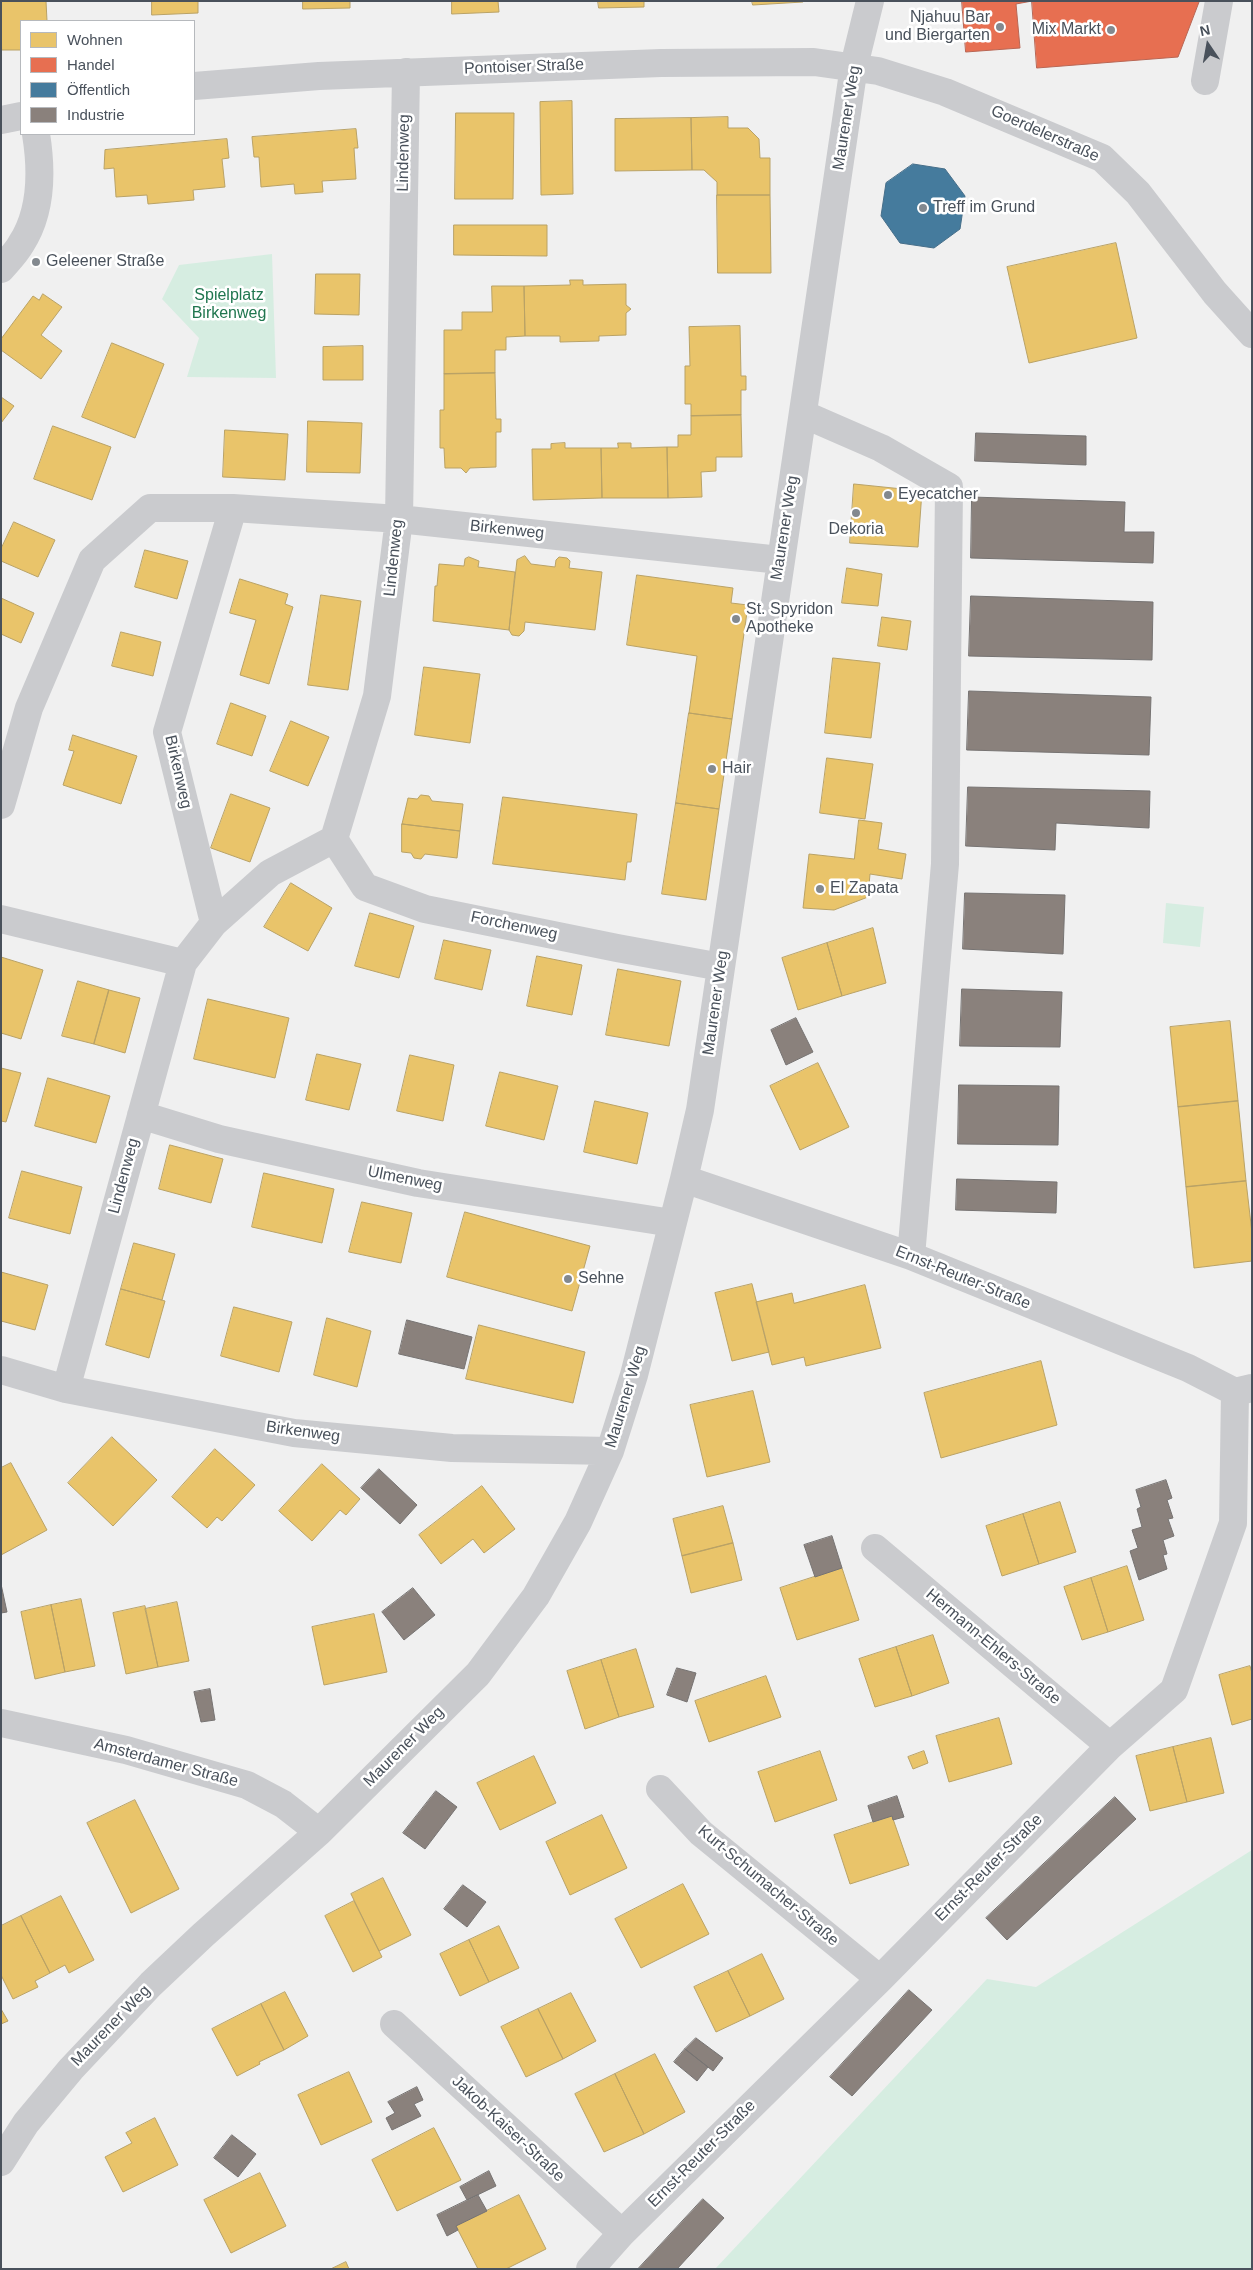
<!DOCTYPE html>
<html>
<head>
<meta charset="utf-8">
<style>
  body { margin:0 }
  #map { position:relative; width:1253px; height:2270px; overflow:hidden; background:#f0f0f0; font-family:Helvetica,sans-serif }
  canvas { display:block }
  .frame { position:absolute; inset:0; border:2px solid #49515b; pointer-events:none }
  .legend { position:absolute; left:20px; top:20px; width:175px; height:115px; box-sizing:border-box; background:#fff; border:1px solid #b6b9bd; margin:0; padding:6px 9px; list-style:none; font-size:15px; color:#49515b }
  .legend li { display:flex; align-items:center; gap:10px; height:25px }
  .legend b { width:25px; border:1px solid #b6b9bd }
  .north { position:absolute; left:1183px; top:20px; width:50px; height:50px; -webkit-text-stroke:4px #fff; paint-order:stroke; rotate:348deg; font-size:14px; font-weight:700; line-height:20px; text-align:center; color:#49515b }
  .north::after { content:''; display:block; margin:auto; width:18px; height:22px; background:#49515b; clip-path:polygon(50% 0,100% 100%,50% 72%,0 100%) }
</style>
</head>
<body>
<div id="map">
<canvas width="1253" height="2270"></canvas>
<div class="frame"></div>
<ul class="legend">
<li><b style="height:14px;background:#e9c46a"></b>Wohnen</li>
<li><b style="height:14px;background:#e76f51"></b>Handel</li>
<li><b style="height:14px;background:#457b9d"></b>Öffentlich</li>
<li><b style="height:14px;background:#8a817c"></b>Industrie</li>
</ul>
<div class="north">N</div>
</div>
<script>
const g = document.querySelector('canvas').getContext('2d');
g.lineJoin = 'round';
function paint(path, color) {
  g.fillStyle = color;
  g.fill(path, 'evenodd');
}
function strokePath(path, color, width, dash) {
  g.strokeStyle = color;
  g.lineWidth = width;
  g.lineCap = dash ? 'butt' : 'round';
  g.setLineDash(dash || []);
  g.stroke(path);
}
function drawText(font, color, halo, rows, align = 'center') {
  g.font = font + ' Helvetica,sans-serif';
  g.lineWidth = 5;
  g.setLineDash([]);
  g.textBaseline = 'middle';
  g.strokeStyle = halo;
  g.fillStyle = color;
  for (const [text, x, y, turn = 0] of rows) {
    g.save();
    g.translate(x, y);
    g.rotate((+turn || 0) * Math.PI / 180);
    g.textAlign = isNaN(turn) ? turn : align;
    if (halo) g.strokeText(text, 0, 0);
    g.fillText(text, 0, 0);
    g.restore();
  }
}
paint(new Path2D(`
  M 272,254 L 276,378 L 187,377 L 199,338 L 162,299 L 179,265 Z
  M 1166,903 L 1204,907 L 1200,947 L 1163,943 Z
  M 1252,1850 L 1252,2269 L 715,2269 L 987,1979 L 1036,1987 Z`), '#d6ede1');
const homes = new Path2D(`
  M 1,1 L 46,1 L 47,21 L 21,21 L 21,50 L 2,50 Z
  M 152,1 L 198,1 L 198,13 L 152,15 Z
  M 303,1 L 350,1 L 350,8 L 303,9 Z
  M 452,1 L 498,1 L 499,12 L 452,14 Z
  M 598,1 L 644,1 L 644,7 L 599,8 Z
  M 752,1 L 803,1 L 803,2 L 753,5 Z
  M 572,101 L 573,194 L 541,195 L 540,102 Z
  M 456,113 L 514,113 L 513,199 L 455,199 Z
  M 728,117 L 728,128 L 748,128 L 759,139 L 760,158 L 770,158 L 770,195 L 717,195 L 717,182 L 704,170 L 692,170 L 691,118 Z
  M 691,118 L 692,170 L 615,171 L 615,119 Z
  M 356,129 L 358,148 L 354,148 L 356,179 L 322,181 L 323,192 L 295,194 L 294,184 L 261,187 L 259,157 L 254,157 L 252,137 Z
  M 227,139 L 229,158 L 222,159 L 225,187 L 193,190 L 194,200 L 148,204 L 147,195 L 116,197 L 114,168 L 104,169 L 105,150 Z
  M 717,195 L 770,195 L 771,273 L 718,273 Z
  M 454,225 L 547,225 L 547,256 L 454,255 Z
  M 1116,243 L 1137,338 L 1029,363 L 1007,267 Z
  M 316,274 L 360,274 L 359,315 L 315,314 Z
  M 570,280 L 583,280 L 583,285 L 626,284 L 626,305 L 631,309 L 626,313 L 626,335 L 599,336 L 599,341 L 560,342 L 560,336 L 525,336 L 524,286 L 570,285 Z
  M 492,286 L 524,286 L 525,336 L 506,337 L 506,350 L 495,350 L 495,373 L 444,374 L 444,330 L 462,330 L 462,312 L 492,312 Z
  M 43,294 L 62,307 L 41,335 L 62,351 L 41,379 L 1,350 L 1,339 L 33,296 L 39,300 Z
  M 740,326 L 741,376 L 746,376 L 746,390 L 741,390 L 741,415 L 691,416 L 691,404 L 685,404 L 685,366 L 690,366 L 689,327 Z
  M 112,343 L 164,364 L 135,438 L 82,417 Z
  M 363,346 L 363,380 L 323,380 L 323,347 Z
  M 495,373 L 496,419 L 501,419 L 501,432 L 496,432 L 496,467 L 470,468 L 466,473 L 461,468 L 445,468 L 444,448 L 440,448 L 440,410 L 444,410 L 444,374 Z
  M 1,397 L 14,406 L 1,423 Z
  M 741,415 L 742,457 L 716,457 L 716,471 L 701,472 L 702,497 L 668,498 L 667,447 L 678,447 L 678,435 L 691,435 L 691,416 Z
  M 308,421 L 362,423 L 360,473 L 307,472 Z
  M 53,426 L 111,447 L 92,500 L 34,479 Z
  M 225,430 L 288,434 L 285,480 L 223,477 Z
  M 565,443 L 565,448 L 601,448 L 602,498 L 533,500 L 532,449 L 551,449 L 551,444 Z
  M 618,443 L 631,443 L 631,448 L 667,447 L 668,498 L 602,498 L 601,448 L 618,448 Z
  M 854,484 L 922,491 L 918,547 L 850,543 Z
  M 14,522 L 55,540 L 38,577 L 1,561 L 1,549 Z
  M 145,550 L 188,561 L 177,599 L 135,587 Z
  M 525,556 L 531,564 L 555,567 L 556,560 L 559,557 L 567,558 L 570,561 L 569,568 L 602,572 L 595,630 L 525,622 L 524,631 L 519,636 L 512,635 L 509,630 L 517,560 Z
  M 469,557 L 479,561 L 478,567 L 515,572 L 509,630 L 433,621 L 435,586 L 437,586 L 439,564 L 464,566 L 465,559 Z
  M 847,568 L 882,574 L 878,606 L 842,603 Z
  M 637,575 L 733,588 L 731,603 L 748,605 L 732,719 L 689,713 L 697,656 L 627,645 Z
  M 240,579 L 288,594 L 285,604 L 293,607 L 269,684 L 240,675 L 256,620 L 230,613 Z
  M 321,595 L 361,601 L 348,690 L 308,685 Z
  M 1,598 L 34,613 L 21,643 L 1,634 Z
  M 882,617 L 911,621 L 907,650 L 878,646 Z
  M 121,632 L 161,642 L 153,676 L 112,666 Z
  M 833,658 L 880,663 L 871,738 L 825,733 Z
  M 424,667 L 480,674 L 470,743 L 415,735 Z
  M 231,703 L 266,716 L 252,756 L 217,744 Z
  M 689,713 L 732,719 L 719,809 L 676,803 Z
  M 291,721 L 329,737 L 308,786 L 270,771 Z
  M 73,735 L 137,756 L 121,804 L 63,785 L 74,751 L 69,750 Z
  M 827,758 L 873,764 L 865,819 L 820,813 Z
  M 231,794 L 270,808 L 250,862 L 211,848 Z
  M 421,795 L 429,796 L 432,801 L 463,804 L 460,831 L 402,824 L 408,798 L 417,799 Z
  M 503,797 L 637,814 L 631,862 L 627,862 L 625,880 L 493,864 Z
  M 676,803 L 719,809 L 706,900 L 662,894 Z
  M 859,820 L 882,823 L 878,849 L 906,854 L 902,879 L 870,874 L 868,897 L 834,910 L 803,908 L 809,854 L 854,859 Z
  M 402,824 L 460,831 L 457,858 L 425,854 L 421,859 L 414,858 L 411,853 L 402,852 Z
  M 291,883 L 332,908 L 308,951 L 264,927 Z
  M 370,913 L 414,926 L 399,978 L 355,966 Z
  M 873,928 L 886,983 L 842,996 L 827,943 Z
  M 444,940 L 491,950 L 482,990 L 435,979 Z
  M 827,943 L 842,996 L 798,1010 L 782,958 Z
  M 537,956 L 582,965 L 572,1015 L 527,1006 Z
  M 1,957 L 43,970 L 21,1039 L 1,1033 Z
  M 618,969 L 681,981 L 669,1046 L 606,1035 Z
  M 78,981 L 109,990 L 94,1044 L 62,1036 Z
  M 109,990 L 140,998 L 125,1053 L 94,1044 Z
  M 208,999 L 289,1018 L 275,1078 L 194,1059 Z
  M 1230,1021 L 1238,1101 L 1178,1107 L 1170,1027 Z
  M 317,1054 L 361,1064 L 349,1110 L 306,1100 Z
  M 410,1055 L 454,1065 L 443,1121 L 397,1111 Z
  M 818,1063 L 849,1127 L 800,1150 L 770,1086 Z
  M 1,1068 L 21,1073 L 6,1122 L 1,1121 Z
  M 500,1072 L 558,1086 L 544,1140 L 486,1126 Z
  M 48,1078 L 110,1096 L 96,1143 L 35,1126 Z
  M 595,1101 L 648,1113 L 637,1164 L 584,1152 Z
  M 1238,1101 L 1246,1181 L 1186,1187 L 1178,1107 Z
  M 170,1145 L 223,1159 L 211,1203 L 159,1189 Z
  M 22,1171 L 82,1187 L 70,1234 L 9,1218 Z
  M 264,1173 L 334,1189 L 322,1243 L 252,1227 Z
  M 1246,1181 L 1252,1233 L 1252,1261 L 1194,1268 L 1186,1187 Z
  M 362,1202 L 412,1213 L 401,1263 L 349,1252 Z
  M 465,1212 L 590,1246 L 572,1311 L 447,1277 Z
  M 134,1243 L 175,1254 L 162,1300 L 121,1289 Z
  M 1,1272 L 48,1285 L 35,1330 L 1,1321 Z
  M 752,1284 L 769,1352 L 732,1361 L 715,1293 Z
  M 865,1285 L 881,1348 L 806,1366 L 804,1357 L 772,1365 L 756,1302 L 792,1293 L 794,1303 Z
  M 121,1289 L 165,1301 L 149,1358 L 106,1345 Z
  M 234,1307 L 292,1322 L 279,1372 L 221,1356 Z
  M 327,1318 L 371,1331 L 357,1387 L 314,1375 Z
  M 479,1325 L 585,1352 L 573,1403 L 466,1379 Z
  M 1041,1361 L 1057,1425 L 941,1458 L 924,1393 Z
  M 753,1391 L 770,1462 L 707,1477 L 690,1405 Z
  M 112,1437 L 157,1480 L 113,1526 L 68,1483 Z
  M 215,1449 L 255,1485 L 222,1521 L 217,1517 L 207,1528 L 172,1497 Z
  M 11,1463 L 47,1530 L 1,1555 L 1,1468 Z
  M 322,1464 L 360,1499 L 346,1515 L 340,1510 L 312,1541 L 279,1511 Z
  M 482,1486 L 515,1529 L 484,1553 L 473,1539 L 441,1564 L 419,1535 Z
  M 1060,1502 L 1076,1552 L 1039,1564 L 1023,1514 Z
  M 723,1506 L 733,1543 L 682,1556 L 673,1519 Z
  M 1023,1514 L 1039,1564 L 1002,1576 L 986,1526 Z
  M 733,1543 L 742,1580 L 691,1593 L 682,1556 Z
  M 1127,1566 L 1144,1620 L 1108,1632 L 1091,1578 Z
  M 842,1568 L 859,1620 L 797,1640 L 780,1588 Z
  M 1091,1578 L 1108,1632 L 1082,1640 L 1064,1587 Z
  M 81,1599 L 95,1666 L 65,1672 L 51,1605 Z
  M 177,1602 L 189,1661 L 158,1667 L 145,1609 Z
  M 51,1605 L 65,1672 L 35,1679 L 21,1612 Z
  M 145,1606 L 158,1667 L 126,1674 L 113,1613 Z
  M 374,1614 L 387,1672 L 324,1685 L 312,1627 Z
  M 933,1635 L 949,1683 L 912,1696 L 896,1647 Z
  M 896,1647 L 912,1696 L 875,1707 L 859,1659 Z
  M 636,1649 L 654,1707 L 619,1717 L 601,1660 Z
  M 601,1660 L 619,1717 L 585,1729 L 567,1671 Z
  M 1250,1666 L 1252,1673 L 1252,1719 L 1232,1725 L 1219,1675 Z
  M 766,1676 L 781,1717 L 709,1742 L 695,1701 Z
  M 999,1718 L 1012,1764 L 949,1782 L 936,1736 Z
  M 1211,1738 L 1224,1793 L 1187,1802 L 1173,1747 Z
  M 1173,1747 L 1187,1802 L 1150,1811 L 1136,1756 Z
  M 820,1751 L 837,1800 L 775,1822 L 758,1772 Z
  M 924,1751 L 928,1763 L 913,1769 L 908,1757 Z
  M 534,1756 L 556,1803 L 500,1830 L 477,1783 Z
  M 135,1800 L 179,1889 L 131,1913 L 87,1823 Z
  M 602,1815 L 627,1868 L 570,1895 L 546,1842 Z
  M 892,1816 L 909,1865 L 850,1884 L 834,1835 Z
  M 383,1878 L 411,1935 L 379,1951 L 351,1894 Z
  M 683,1884 L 709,1934 L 641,1968 L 615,1919 Z
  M 61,1896 L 94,1960 L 69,1973 L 65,1965 L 50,1973 L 21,1916 Z
  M 354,1901 L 382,1957 L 353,1972 L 325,1916 Z
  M 21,1916 L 50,1973 L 35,1981 L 38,1987 L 13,1999 L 1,1975 L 1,1926 Z
  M 499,1926 L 519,1968 L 489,1982 L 469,1940 Z
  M 469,1940 L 489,1982 L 460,1996 L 440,1954 Z
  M 762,1954 L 784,1999 L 750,2016 L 728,1971 Z
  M 728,1971 L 750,2016 L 716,2032 L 694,1987 Z
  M 285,1992 L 308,2036 L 284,2050 L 261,2004 Z
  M 571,1993 L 596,2041 L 563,2059 L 538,2009 Z
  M 261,2004 L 284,2050 L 259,2062 L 260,2064 L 237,2076 L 212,2029 Z
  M 1,2009 L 8,2021 L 1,2024 Z
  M 538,2009 L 563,2059 L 526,2077 L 501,2027 Z
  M 655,2054 L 685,2112 L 644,2134 L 615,2074 Z
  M 349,2072 L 372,2122 L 321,2145 L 298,2095 Z
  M 615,2074 L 644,2134 L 604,2152 L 575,2094 Z
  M 155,2118 L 178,2165 L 123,2192 L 105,2157 L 132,2143 L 126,2133 Z
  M 434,2128 L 461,2180 L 397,2211 L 372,2160 Z
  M 260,2173 L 286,2226 L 231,2253 L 204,2200 Z
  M 519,2195 L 546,2249 L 506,2269 L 478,2269 L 456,2226 Z
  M 346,2262 L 349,2269 L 331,2269 Z`);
paint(homes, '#e9c46a');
strokePath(homes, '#b9a266', 1);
const shops = new Path2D(`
  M 962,1 L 1032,1 L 1016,4 L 1020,48 L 966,52 Z
  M 1032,1 L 1199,1 L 1199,2 L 1178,57 L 1037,68 Z`);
paint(shops, '#e76f51');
strokePath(shops, '#b86654', 1);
const public = new Path2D(`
  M 913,164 L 945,169 L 965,196 L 960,229 L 934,248 L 900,243 L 881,216 L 886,183 Z`);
paint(public, '#457b9d');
strokePath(public, '#466e89', 1);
const industry = new Path2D(`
  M 976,433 L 1086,436 L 1086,465 L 975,461 Z
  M 972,497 L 1125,502 L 1124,532 L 1154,532 L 1153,563 L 971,558 Z
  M 971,596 L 1153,602 L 1152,660 L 969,656 Z
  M 969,691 L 1151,697 L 1149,755 L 967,750 Z
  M 968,787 L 1150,791 L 1149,828 L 1056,823 L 1055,850 L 966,846 Z
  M 965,893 L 1065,895 L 1063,954 L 963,949 Z
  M 962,989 L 1062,992 L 1060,1047 L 960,1046 Z
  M 796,1018 L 813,1052 L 786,1065 L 771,1030 Z
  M 959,1085 L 1059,1086 L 1058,1145 L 958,1144 Z
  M 957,1179 L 1057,1182 L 1056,1213 L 956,1210 Z
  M 407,1320 L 472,1337 L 464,1369 L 399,1354 Z
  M 379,1469 L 417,1505 L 400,1524 L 361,1488 Z
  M 1166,1480 L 1172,1498 L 1167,1500 L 1173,1518 L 1168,1519 L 1174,1536 L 1163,1540 L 1167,1554 L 1163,1555 L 1167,1569 L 1139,1580 L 1130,1551 L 1138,1548 L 1132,1530 L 1142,1527 L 1137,1509 L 1141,1507 L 1136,1490 Z
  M 832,1536 L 842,1568 L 815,1577 L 804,1545 Z
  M 1,1584 L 7,1612 L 1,1613 Z
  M 413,1588 L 435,1615 L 404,1640 L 382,1612 Z
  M 677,1668 L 696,1673 L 687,1702 L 667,1695 Z
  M 210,1689 L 215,1720 L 201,1722 L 194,1692 Z
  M 436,1791 L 457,1807 L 425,1849 L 403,1833 Z
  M 897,1796 L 904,1817 L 893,1820 L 892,1816 L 873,1822 L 868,1806 Z
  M 1115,1797 L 1136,1819 L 1007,1940 L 986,1918 Z
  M 463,1885 L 486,1902 L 467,1927 L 444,1909 Z
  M 909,1990 L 932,2010 L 852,2096 L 830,2077 Z
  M 696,2038 L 723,2058 L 713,2071 L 685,2049 Z
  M 685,2049 L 708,2067 L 697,2081 L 674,2062 Z
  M 417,2087 L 423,2100 L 414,2104 L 421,2116 L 392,2130 L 386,2118 L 395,2113 L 388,2102 Z
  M 232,2135 L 256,2154 L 238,2177 L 214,2158 Z
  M 489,2171 L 496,2186 L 467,2200 L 460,2187 Z
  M 478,2195 L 487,2211 L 456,2226 L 458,2230 L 447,2236 L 437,2215 Z
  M 703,2199 L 724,2218 L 677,2269 L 638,2269 Z`);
paint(industry, '#8a817c');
strokePath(industry, '#767372', 1);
strokePath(new Path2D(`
  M 1205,81 L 1219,1
  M 194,86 L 319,76 L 661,63 L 814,62 L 878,71 L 945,92 L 1102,158 L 1138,193 L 1215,293 L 1252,334
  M 1,120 L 21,116
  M 1,269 C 8,261 16,253 21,244 C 42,212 42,171 36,134
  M 803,414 L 881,448 L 949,487 L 945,864 L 911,1256
  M 1,805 L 29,708 L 92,560 L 150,508 L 233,508 L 399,519 L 780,560
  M 334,839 L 365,887 L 425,909 L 617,948 L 721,967
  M 1,919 L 183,963
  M 214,923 L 167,732 L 233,508
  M 141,1115 L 219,1139 L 418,1183 L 672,1223
  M 684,1179 L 911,1256 L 1188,1368 L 1235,1392 L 1252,1388
  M 1,1370 L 66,1389 L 294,1433 L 452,1448 L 610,1451
  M 66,1389 L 183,963 L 214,923 L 270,873 L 334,839 L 377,696 L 399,519 L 406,72
  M 875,1548 L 1110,1746
  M 1,1723 L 126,1750 L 247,1785 L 283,1804 L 319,1832
  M 660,1789 L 701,1833 L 880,1979
  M 394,2024 L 622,2233
  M 1,2162 L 26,2123 L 71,2069 L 151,1984 L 203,1935 L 319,1832 L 478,1674 L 536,1596 L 578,1522 L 610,1451 L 634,1375 L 684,1179 L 700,1110 L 854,66 L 870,1
  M 590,2269 L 622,2233 L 880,1979 L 1110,1746 L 1174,1690 L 1233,1523 L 1235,1392`), '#cacbce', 28);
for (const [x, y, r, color] of [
  [1000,27,5,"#83898f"],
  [1111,30,5,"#83898f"],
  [923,208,5,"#83898f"],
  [36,262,5,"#83898f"],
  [888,495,5,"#83898f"],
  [856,513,5,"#83898f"],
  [736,619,5,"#83898f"],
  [712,769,5,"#83898f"],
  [820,889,5,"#83898f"],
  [568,1279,5,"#83898f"]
]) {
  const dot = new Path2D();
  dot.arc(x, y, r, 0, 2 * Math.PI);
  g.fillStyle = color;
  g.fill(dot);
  strokePath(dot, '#fff', 2);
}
drawText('16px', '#49515b', '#fff', [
  ["Njahuu Bar",990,18,"right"],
  ["und Biergarten",990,36,"right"],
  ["Mix Markt",1101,30,"right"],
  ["Treff im Grund",933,208],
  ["Geleener Straße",46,262],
  ["Eyecatcher",898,495],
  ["Dekoria",856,530,"center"],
  ["St. Spyridon",746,610],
  ["Apotheke",746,628],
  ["Hair",722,769],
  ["El Zapata",830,889],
  ["Sehne",578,1279]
], 'left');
drawText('16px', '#49515b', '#fff', [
  ["Pontoiser Straße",524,67,-2],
  ["Maurener Weg",847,118,-81],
  ["Goerdelerstraße",1045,134,24],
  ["Lindenweg",404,153,-89],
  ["Maurener Weg",785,528,-81],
  ["Birkenweg",507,530,6],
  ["Lindenweg",394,558,-84],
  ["Birkenweg",178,772,77],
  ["Forchenweg",514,926,12],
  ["Maurener Weg",716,1003,-82],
  ["Lindenweg",124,1176,-75],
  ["Ulmenweg",405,1179,11],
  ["Ernst-Reuter-Straße",963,1278,22],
  ["Maurener Weg",626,1397,-73],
  ["Birkenweg",303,1432,8],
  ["Hermann-Ehlers-Straße",993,1647,40],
  ["Maurener Weg",404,1747,-45],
  ["Amsterdamer Straße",166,1763,15],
  ["Ernst-Reuter-Straße",989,1868,-45],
  ["Kurt-Schumacher-Straße",768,1886,40],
  ["Maurener Weg",111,2026,-46],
  ["Jakob-Kaiser-Straße",508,2129,43],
  ["Ernst-Reuter-Straße",702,2154,-45]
]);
drawText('16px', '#20764f', '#fff', [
  ["Spielplatz",229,296],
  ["Birkenweg",229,314]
]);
</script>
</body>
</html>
